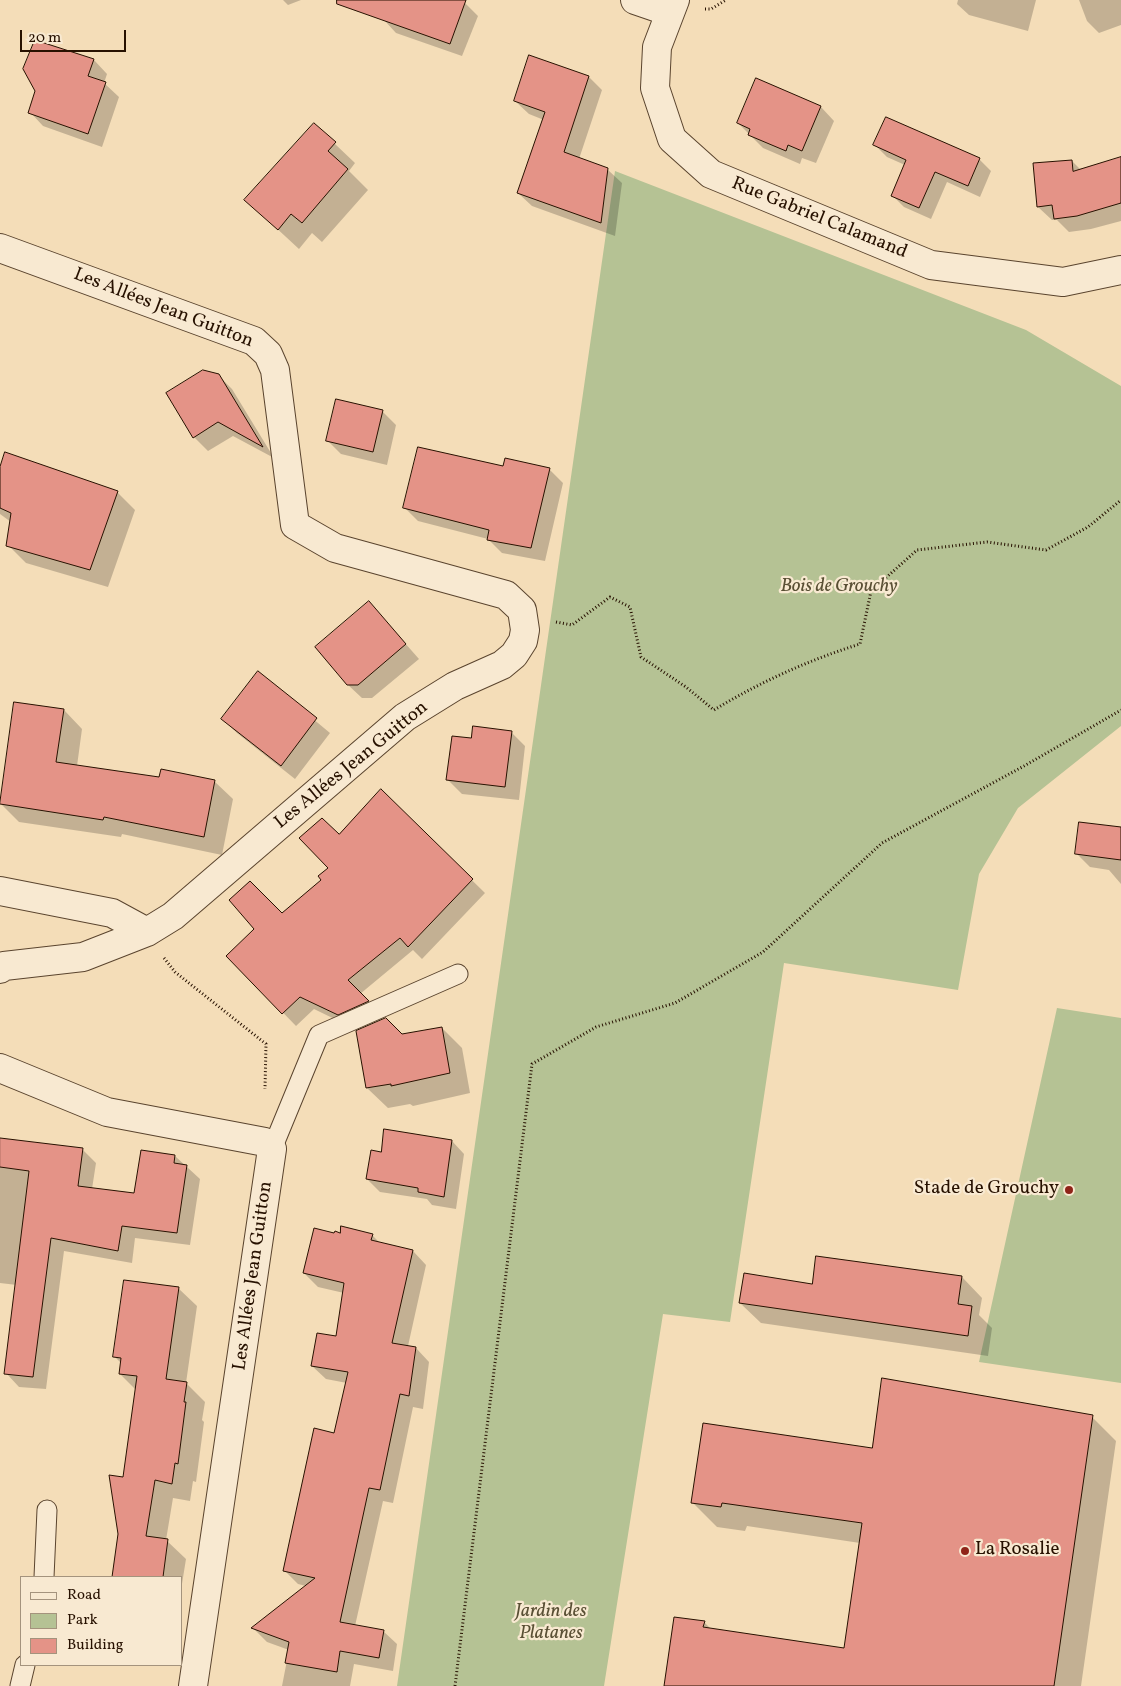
<!DOCTYPE html>
<html>
<head>
<meta charset="utf-8">
<style>
  body { margin:0 }
  #map { position:relative; width:1121px; height:1686px; overflow:hidden; background:#f4ddb8; font-family:Vollkorn,serif }
  canvas { display:block }
  .legend { position:absolute; left:20px; top:1576px; width:162px; height:90px; box-sizing:border-box; background:#f8e9d1; border:1px solid #a4937d; margin:0; padding:6px 9px; list-style:none; font-size:15px; color:#271100 }
  .legend li { display:flex; align-items:center; gap:10px; height:25px }
  .legend b { width:25px; border:1px solid #a4937d }
  .scale { position:absolute; left:20px; top:30px; width:106px; height:22px; box-sizing:border-box; border:2px solid #271100; border-top:0; padding-left:6px; font-size:15px; line-height:18px; white-space:nowrap; color:#271100; -webkit-text-stroke:4px #f8e9d1; paint-order:stroke }
</style>
</head>
<body>
<div id="map">
<canvas width="1121" height="1686"></canvas>
<ul class="legend">
<li><b style="height:6px;background:#f8e9d1"></b>Road</li>
<li><b style="height:14px;background:#b5c294"></b>Park</li>
<li><b style="height:14px;background:#e49387"></b>Building</li>
</ul>
<div class="scale">20 m</div>
</div>
<script>
const g = document.querySelector('canvas').getContext('2d');
g.lineJoin = 'round';
function paint(path, color) {
  g.fillStyle = color;
  g.fill(path, 'evenodd');
}
function strokePath(path, color, width, dash) {
  g.strokeStyle = color;
  g.lineWidth = width;
  g.lineCap = dash ? 'butt' : 'round';
  g.setLineDash(dash || []);
  g.stroke(path);
}
function drawText(font, color, halo, rows, align = 'center') {
  g.font = font + ' Vollkorn,serif';
  g.lineWidth = 4.5;
  g.setLineDash([]);
  g.textBaseline = 'middle';
  g.strokeStyle = halo;
  g.fillStyle = color;
  for (const [text, x, y, turn = 0] of rows) {
    g.save();
    g.translate(x, y);
    g.rotate((+turn || 0) * Math.PI / 180);
    g.textAlign = isNaN(turn) ? turn : align;
    if (halo) g.strokeText(text, 0, 0);
    g.fillText(text, 0, 0);
    g.restore();
  }
}
paint(new Path2D(`
  M 615,171 L 1026,330 L 1121,386 L 1121,726 L 1018,808 L 979,874 L 958,990 L 784,963 L 730,1322 L 663,1314 L 604,1686 L 397,1686 Z
  M 1057,1008 L 1121,1018 L 1121,1383 L 979,1362 Z`), '#b5c294');
paint(new Path2D(`
  M 283,0 L 301,0 L 288,5 Z
  M 391,0 L 458,0 L 465,3 L 478,16 L 462,56 L 396,33 L 384,20 Z
  M 958,0 L 1036,0 L 1028,31 L 969,15 L 957,4 Z
  M 1079,0 L 1121,0 L 1121,25 L 1099,33 L 1087,21 Z
  M 530,57 L 589,77 L 602,90 L 579,159 L 608,170 L 622,183 L 615,236 L 532,206 L 518,193 L 544,120 L 529,114 L 515,101 Z
  M 94,60 L 107,74 L 104,83 L 119,97 L 102,147 L 43,126 L 30,112 Z
  M 756,80 L 821,107 L 834,121 L 816,163 L 802,158 L 800,164 L 763,148 L 738,123 Z
  M 314,124 L 355,163 L 349,171 L 368,190 L 322,242 L 312,233 L 299,249 L 246,200 Z
  M 875,145 L 979,159 L 991,171 L 980,197 L 947,182 L 931,219 L 904,207 L 892,195 L 905,165 L 887,157 Z
  M 1121,158 L 1121,221 L 1091,229 L 1069,232 L 1057,220 L 1052,220 L 1038,207 L 1072,161 L 1081,170 Z
  M 218,375 L 232,389 L 274,458 L 233,436 L 208,451 L 194,437 Z
  M 382,411 L 396,425 L 387,465 L 341,454 L 327,440 Z
  M 504,468 L 549,469 L 563,483 L 545,561 L 502,553 L 488,539 L 418,521 L 405,508 Z
  M 0,471 L 117,492 L 135,510 L 108,587 L 26,563 L 8,545 L 11,522 L 0,514 Z
  M 382,617 L 419,659 L 372,698 L 362,698 L 347,684 Z
  M 258,673 L 330,733 L 295,779 L 237,733 L 223,719 Z
  M 64,710 L 82,729 L 77,766 L 160,779 L 214,781 L 233,799 L 222,855 L 122,834 L 121,837 L 19,822 L 0,803 Z
  M 511,732 L 525,746 L 519,800 L 462,794 L 448,780 Z
  M 381,791 L 485,893 L 422,959 L 413,950 L 360,994 L 380,1014 L 351,1027 L 314,1009 L 296,1026 L 228,956 L 322,881 L 330,868 L 339,836 Z
  M 1121,829 L 1121,884 L 1109,870 L 1090,867 L 1076,853 Z
  M 442,1028 L 462,1048 L 470,1093 L 413,1106 L 410,1104 L 388,1108 L 367,1088 L 401,1035 Z
  M 0,1139 L 82,1149 L 96,1163 L 92,1189 L 135,1194 L 175,1156 L 200,1179 L 190,1245 L 135,1238 L 132,1263 L 64,1251 L 46,1389 L 19,1387 L 6,1373 L 17,1285 L 0,1283 Z
  M 452,1141 L 464,1154 L 456,1209 L 432,1205 L 427,1199 L 380,1192 L 367,1179 L 382,1153 Z
  M 335,1235 L 372,1235 L 381,1244 L 413,1251 L 426,1265 L 408,1346 L 416,1348 L 429,1362 L 423,1409 L 413,1407 L 393,1503 L 383,1501 L 355,1626 L 383,1631 L 397,1644 L 393,1671 L 354,1664 L 350,1686 L 282,1686 L 289,1650 L 267,1642 L 253,1628 L 306,1586 L 298,1584 L 284,1570 L 335,1434 L 347,1383 L 326,1379 L 312,1366 L 337,1338 L 344,1293 L 318,1287 L 304,1273 Z
  M 962,1277 L 982,1298 L 979,1315 L 992,1328 L 988,1356 L 761,1323 L 740,1303 Z
  M 178,1288 L 197,1306 L 186,1383 L 205,1402 L 202,1420 L 204,1422 L 196,1482 L 193,1481 L 190,1501 L 173,1498 L 166,1540 L 186,1559 L 181,1590 L 181,1577 L 113,1577 L 136,1390 L 120,1374 L 122,1364 L 115,1357 Z
  M 1092,1417 L 1116,1441 L 1081,1686 L 1084,1686 L 666,1686 L 704,1622 L 711,1629 L 845,1649 L 860,1543 L 747,1526 L 745,1531 L 717,1527 L 693,1503 L 873,1450 Z`), '#0003');
const building = new Path2D(`
  M 337,0 L 466,0 L 450,44 L 337,4 Z
  M 35,40 L 94,59 L 88,76 L 106,82 L 88,134 L 28,113 L 35,91 L 23,69 Z
  M 529,55 L 589,76 L 564,152 L 608,168 L 601,223 L 517,193 L 545,112 L 514,101 Z
  M 756,78 L 821,106 L 802,151 L 788,145 L 786,151 L 748,135 L 750,129 L 737,123 Z
  M 886,117 L 980,158 L 968,186 L 935,172 L 919,208 L 891,196 L 906,160 L 873,145 Z
  M 314,123 L 336,142 L 328,151 L 348,169 L 302,223 L 291,214 L 278,230 L 244,200 Z
  M 1121,157 L 1121,203 L 1077,216 L 1054,219 L 1052,205 L 1037,207 L 1033,163 L 1072,160 L 1073,171 Z
  M 203,370 L 219,374 L 263,447 L 218,422 L 193,438 L 166,393 Z
  M 336,399 L 383,410 L 373,452 L 326,441 Z
  M 418,447 L 503,466 L 505,458 L 550,468 L 531,548 L 487,540 L 489,530 L 403,508 Z
  M 5,452 L 118,491 L 90,570 L 6,546 L 11,513 L 0,508 L 0,467 Z
  M 369,601 L 406,644 L 358,685 L 347,685 L 315,647 Z
  M 258,671 L 317,718 L 281,766 L 221,719 Z
  M 14,702 L 64,709 L 56,762 L 159,777 L 161,769 L 215,780 L 204,837 L 104,817 L 103,820 L 0,804 Z
  M 473,726 L 512,731 L 505,787 L 446,780 L 452,736 L 471,738 Z
  M 381,789 L 473,879 L 408,947 L 400,938 L 348,980 L 369,1001 L 338,1015 L 300,997 L 282,1014 L 226,956 L 254,929 L 229,900 L 250,881 L 282,913 L 321,880 L 318,876 L 328,868 L 299,838 L 322,818 L 339,834 Z
  M 1079,822 L 1121,827 L 1121,860 L 1075,854 Z
  M 386,1018 L 402,1034 L 442,1027 L 450,1073 L 391,1086 L 391,1084 L 366,1088 L 356,1031 Z
  M 384,1129 L 452,1140 L 444,1197 L 418,1192 L 418,1188 L 366,1179 L 371,1150 L 381,1152 Z
  M 0,1138 L 83,1148 L 78,1186 L 134,1193 L 141,1150 L 175,1155 L 174,1163 L 187,1165 L 177,1233 L 122,1226 L 118,1251 L 51,1238 L 33,1377 L 4,1374 L 29,1171 L 0,1167 Z
  M 341,1226 L 373,1234 L 371,1240 L 413,1250 L 392,1343 L 416,1347 L 409,1396 L 400,1394 L 380,1490 L 369,1488 L 340,1622 L 384,1630 L 379,1658 L 340,1651 L 337,1672 L 285,1663 L 289,1642 L 251,1628 L 315,1578 L 283,1571 L 314,1428 L 334,1433 L 348,1372 L 311,1366 L 317,1333 L 336,1336 L 344,1283 L 303,1273 L 314,1228 L 334,1233 L 335,1231 L 340,1233 Z
  M 816,1256 L 962,1276 L 958,1304 L 972,1306 L 968,1336 L 739,1303 L 744,1273 L 812,1284 Z
  M 124,1280 L 179,1287 L 166,1379 L 187,1382 L 184,1402 L 186,1402 L 178,1464 L 175,1463 L 172,1484 L 155,1480 L 146,1536 L 168,1539 L 163,1577 L 112,1577 L 118,1534 L 109,1475 L 123,1477 L 137,1376 L 119,1374 L 121,1358 L 113,1357 Z
  M 882,1378 L 1093,1415 L 1054,1686 L 664,1686 L 674,1617 L 705,1621 L 703,1627 L 844,1648 L 862,1523 L 722,1503 L 721,1507 L 691,1503 L 703,1423 L 872,1448 Z`);
paint(building, '#e49387');
strokePath(building, '#271100', 1);
const service = new Path2D(`
  M 272,1149 L 319,1035 L 458,974
  M 44,1577 L 47,1510
  M 20,1686 L 25,1665`);
const minor = new Path2D(`
  M 635,0 L 670,12
  M 675,0 L 657,47 L 655,88 L 672,139 L 711,174 L 931,265 L 1063,282 L 1121,270
  M 0,248 L 254,341 L 268,354 L 275,370 L 295,525 L 335,548 L 506,595 L 522,610 L 525,630 L 523,641 L 514,655 L 502,665 L 455,686 L 405,717 L 173,916 L 147,932 L 83,957 L 4,966 L 0,969
  M 0,891 L 112,913 L 147,932
  M 0,1068 L 107,1112 L 265,1142 L 272,1149 L 193,1686`);
strokePath(service, '#5a442e', 21);
strokePath(minor, '#5a442e', 30);
strokePath(new Path2D(`
  M 705,9 L 711,9 L 726,0
  M 556,622 L 572,625 L 610,597 L 630,607 L 641,657 L 686,687 L 714,710 C 760,682 809,660 860,644 L 871,591 L 917,550 L 987,542 L 1046,550 L 1088,527 L 1121,500
  M 164,958 L 175,972 L 266,1044 L 265,1089
  M 455,1686 L 532,1064 L 596,1027 L 675,1003 L 763,952 L 882,843 L 1024,766 L 1121,710`), '#271100', 3, [1, 2.5]);
strokePath(service, '#f8e9d1', 19);
strokePath(minor, '#f8e9d1', 28);
for (const [x, y, r, color] of [
  [1069,1190,5,"#8f2418"],
  [965,1551,5,"#8f2418"]
]) {
  const dot = new Path2D();
  dot.arc(x, y, r, 0, 2 * Math.PI);
  g.fillStyle = color;
  g.fill(dot);
  strokePath(dot, '#f8e9d1', 2);
}
drawText('19px', '#271100', '#f8e9d1', [
  ["Rue Gabriel Calamand",819,219,22],
  ["Les Allées Jean Guitton",163,309,21],
  ["Les Allées Jean Guitton",352,766,-39],
  ["Les Allées Jean Guitton",254,1276,-82]
]);
drawText('italic 19px', '#594f34', '#f8e9d1', [
  ["Bois de Grouchy",839,588],
  ["Jardin des",551,1613],
  ["Platanes",551,1635]
]);
drawText('19px', '#271100', '#f8e9d1', [
  ["Stade de Grouchy",1059,1190],
  ["La Rosalie",975,1551,"left"]
], 'right');
</script>
</body>
</html>
